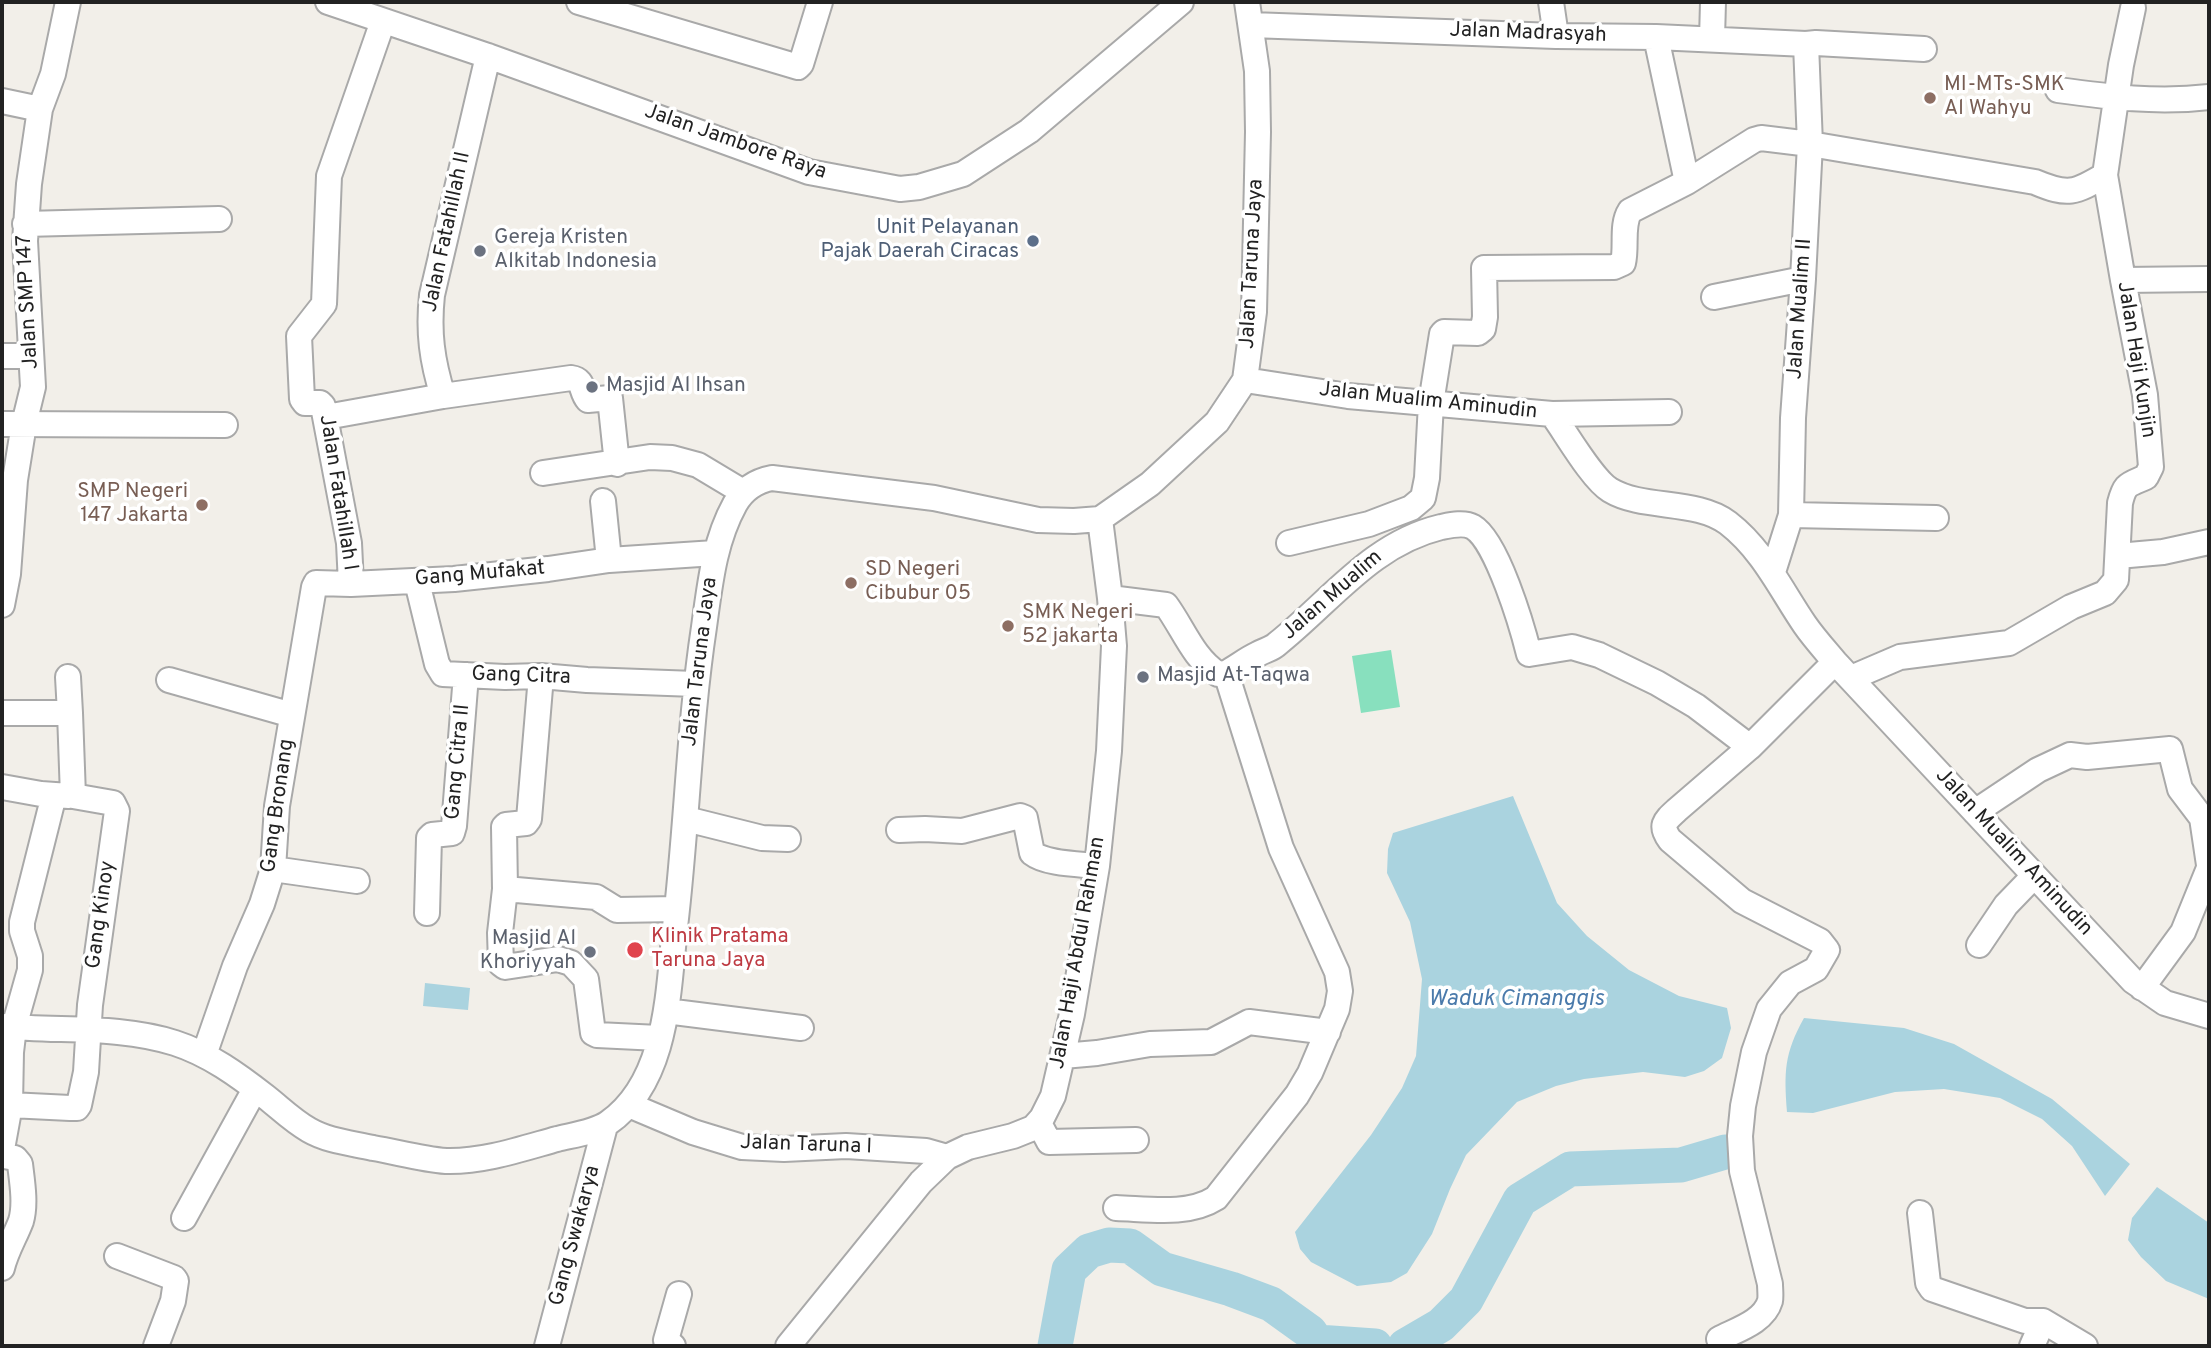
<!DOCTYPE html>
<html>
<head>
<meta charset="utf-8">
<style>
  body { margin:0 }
  #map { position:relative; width:2211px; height:1348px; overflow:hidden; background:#f2efe9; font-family:Overpass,sans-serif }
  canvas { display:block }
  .frame { position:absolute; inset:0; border:4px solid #222; pointer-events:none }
</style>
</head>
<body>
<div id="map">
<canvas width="2211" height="1348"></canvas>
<div class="frame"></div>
</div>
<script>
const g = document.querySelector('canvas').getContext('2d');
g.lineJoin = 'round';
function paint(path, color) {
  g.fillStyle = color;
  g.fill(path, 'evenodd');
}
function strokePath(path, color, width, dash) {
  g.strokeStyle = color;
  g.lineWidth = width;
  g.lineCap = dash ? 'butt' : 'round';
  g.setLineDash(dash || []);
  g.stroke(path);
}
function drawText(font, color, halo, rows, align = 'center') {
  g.font = font + ' Overpass,sans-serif';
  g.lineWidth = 7;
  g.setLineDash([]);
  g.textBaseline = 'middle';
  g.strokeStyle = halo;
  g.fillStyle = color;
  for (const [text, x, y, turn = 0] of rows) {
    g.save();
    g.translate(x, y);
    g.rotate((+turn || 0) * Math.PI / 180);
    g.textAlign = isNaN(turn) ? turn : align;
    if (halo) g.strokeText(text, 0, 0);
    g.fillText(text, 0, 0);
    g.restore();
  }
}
paint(new Path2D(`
  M 1391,650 L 1400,707 L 1361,713 L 1352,656 Z`), '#88e0be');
paint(new Path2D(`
  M 1513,796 L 1557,903 L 1587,936 L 1629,970 L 1679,996 L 1727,1008 L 1731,1028 L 1722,1058 L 1704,1071 L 1685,1077 L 1643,1072 L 1584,1079 L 1556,1086 L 1517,1102 L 1466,1155 L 1450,1189 L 1432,1234 L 1407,1273 L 1391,1282 L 1357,1286 L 1311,1262 L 1300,1249 L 1295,1232 L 1371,1135 L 1402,1088 L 1416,1056 L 1422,979 L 1410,922 L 1387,873 L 1388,849 L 1393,833 Z
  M 425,983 L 470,988 L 468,1010 L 423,1006 Z
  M 1804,1018 L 1904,1028 L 1954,1044 L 2052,1099 L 2130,1164 L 2105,1196 L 2072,1146 L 2042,1119 L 2000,1098 L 1944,1089 L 1895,1092 L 1813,1113 L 1787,1112 C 1784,1072 1784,1054 1804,1018 Z
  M 2157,1187 L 2209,1223 L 2209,1299 L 2166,1281 L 2141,1257 L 2128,1240 L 2132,1218 Z`), '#aad3df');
strokePath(new Path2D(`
  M 1055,1346 L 1069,1270 L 1089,1251 L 1109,1245 L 1130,1246 L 1162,1269 L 1231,1289 L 1271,1304 L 1310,1332 L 1317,1342 L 1375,1346
  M 1405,1346 L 1441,1325 L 1466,1300 L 1520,1200 L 1570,1169 L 1681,1165 L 1725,1152`), '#aad3df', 35);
const minor = new Path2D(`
  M 328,2 L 488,56 L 809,172 L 900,189 L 919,187 L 963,174 L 1029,131 L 1181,2
  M 579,2 L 798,67 L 801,64 L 820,2
  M 1551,2 L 1556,36
  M 1251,25 L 1556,36 L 1656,37 L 1806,44 L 1816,43 L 1924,49
  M 1656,37 L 1687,182
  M 1712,39 L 1713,2
  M 2058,90 C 2109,97 2157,103 2209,97
  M 2,101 L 40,109
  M 25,224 L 219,219
  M 2123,280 L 2209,279
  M 1714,297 L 1803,279
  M 2,356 L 31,356
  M 1245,380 L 1348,396 L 1552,414 C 1566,433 1592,479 1610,490 C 1643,510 1697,499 1728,523 C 1763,550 1781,590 1805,625 C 1814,638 1825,650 1835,662 L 2133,981 L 2165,1003 L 2209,1016
  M 443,396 C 432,361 428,332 432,295 L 488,56
  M 1552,414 L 1669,412
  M 326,417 L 443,396 L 571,378 C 585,380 580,391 588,400 L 610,398 L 617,464
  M 2,424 L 225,425
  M 543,473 L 650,457 L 672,458 L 698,465 L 743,492
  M 603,501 L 609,560
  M 1791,515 L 1936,518
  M 1289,543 L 1369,524 L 1411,508 L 1423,498 L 1427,478 L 1431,403 L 1442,334 L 1444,332 L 1478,333 L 1483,329 L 1485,317 L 1484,268 L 1614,267 L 1623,263 C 1627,246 1621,225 1630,211 L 1687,182 L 1754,140 L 1761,138 L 1810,144 L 2035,182 C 2068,196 2075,193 2105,175
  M 2118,556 L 2163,552 L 2209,542
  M 1773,572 L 1791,515 L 1793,418 L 1803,279 L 1810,144 L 1806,44
  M 417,582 L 437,664 L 443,674 L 505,677 L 541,676 L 587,680 L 695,684
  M 351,584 L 349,543 L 323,406 L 320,403 L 305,403 L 302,399 L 299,336 L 324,304 L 329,176 L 383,21
  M 1110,598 L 1166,605 C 1183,628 1193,658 1218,674 L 1226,673
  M 2,605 L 8,574 L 15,480 L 24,424 L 33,387 L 25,241 L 29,184 L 40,109 L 53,74 L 68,2
  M 1226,673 C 1237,667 1247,659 1258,654 C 1265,650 1272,649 1277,644 C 1331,601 1371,544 1441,527 C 1451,525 1464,522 1473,527 C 1497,541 1522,626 1529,654 L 1572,647 L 1599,655 L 1657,683 L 1696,706 L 1750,747
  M 541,676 L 529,819 L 526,823 L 506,825 L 504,827 L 505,889 L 500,933 L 501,964 L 505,967 L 558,959 L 571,963 L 586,979 L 593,1033 L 597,1035 L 659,1038
  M 68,677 L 70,713
  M 1851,678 L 1900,657 L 2009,643 L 2071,607 L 2105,593 L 2116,580 L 2120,503 C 2125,483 2128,485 2146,477 L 2151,467 L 2145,395 L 2123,280 L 2105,175 L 2121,65 L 2133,8
  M 169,680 L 292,715
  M 2,713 L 70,713 L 73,796 L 113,803 L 117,811 L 90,1005 L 86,1072 L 79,1105 L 77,1108 L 70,1108 L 10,1105
  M 2,787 L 41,794 L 69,796
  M 1975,812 L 2038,770 L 2070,755 L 2087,757 L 2170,749 L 2180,789 L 2202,818 L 2209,865
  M 686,819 L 762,838 L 788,839
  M 899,830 L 925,829 L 962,831 L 1020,816 L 1025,818 L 1032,853 C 1046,864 1079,864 1097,866
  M 273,869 L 357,881
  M 505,889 L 596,897 L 617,910 L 677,909
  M 427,913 L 429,838 L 432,835 L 452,833 L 454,826 L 466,675
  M 1979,945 L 2006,905 L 2034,876
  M 2142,988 L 2183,932 L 2209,868
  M 666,1011 L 801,1028
  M 2,1026 C 59,1032 118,1025 175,1043 C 209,1054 238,1075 266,1097 C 280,1108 293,1121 309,1130 C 328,1141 351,1143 373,1148 C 397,1152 421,1159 446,1161 C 483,1162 521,1149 557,1139 C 573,1135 595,1132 608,1123 C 668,1081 668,992 675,927 C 687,827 689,726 704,627 C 710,584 714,542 735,504 C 743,490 756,481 772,478 L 934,498 L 1038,520 L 1074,521 L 1100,519 L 1150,484 L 1217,422 L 1245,380 L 1254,312 L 1258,132 L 1257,71 L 1247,2
  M 204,1055 L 235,966 L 262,904 L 273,869 L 277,806 L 314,587 L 316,583 L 351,584 L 454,579 L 548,569 L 609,560 L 715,553
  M 1063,1056 L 1097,1053 L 1150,1044 L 1211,1042 L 1249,1022 L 1328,1032
  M 629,1105 L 693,1132 L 742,1147 L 784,1149 L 846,1146 L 926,1151 L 947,1157
  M 1039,1123 L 1049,1142 L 1136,1140
  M 1116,1208 C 1148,1209 1188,1216 1216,1198 L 1297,1095 L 1310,1073 L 1337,1009 L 1340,991 L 1337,972 L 1281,848 L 1226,673
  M 1920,1213 L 1928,1283 L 1932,1289 L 2025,1321 L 2043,1321 L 2085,1346
  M 184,1218 L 255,1089
  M 117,1256 L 174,1278 L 176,1281 L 173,1301 L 156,1346
  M 2,1268 C 6,1251 15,1237 21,1221 C 26,1204 22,1181 20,1164 L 15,1158 L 4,1156 L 2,1149 L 10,1105 L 11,1052 L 14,1027 L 30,970 L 30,956 L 22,931 L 22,922 L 54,795
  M 1719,1339 C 1736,1330 1764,1322 1770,1301 C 1771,1296 1770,1289 1770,1284 L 1742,1171 L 1740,1136 L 1743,1106 L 1754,1052 L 1769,1009 L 1790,983 L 1816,969 L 1827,950 L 1820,941 L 1742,901 L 1670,840 C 1659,825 1665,821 1678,809 L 1750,747 L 1835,662
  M 547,1346 L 605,1126
  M 673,1346 L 666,1340 L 679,1294
  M 788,1346 L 921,1182 L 947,1157 L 968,1147 L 1013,1136 L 1033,1128 L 1042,1118 L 1053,1096 L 1072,1014 L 1097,866 L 1109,751 L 1114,646 L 1110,598 L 1100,519
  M 2032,1346 L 2043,1321`);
strokePath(minor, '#a9a9a9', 28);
strokePath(minor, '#fff', 24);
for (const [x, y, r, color] of [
  [1930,98,7,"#8d6e63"],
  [1033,241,7,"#5c6f8a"],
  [480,251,7,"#6b7280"],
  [592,387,7,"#6b7280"],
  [202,505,7,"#8d6e63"],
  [851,583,7,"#8d6e63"],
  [1008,626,7,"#8d6e63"],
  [1143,677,7,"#6b7280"],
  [635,950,9,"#e0444e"],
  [590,952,7,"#6b7280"]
]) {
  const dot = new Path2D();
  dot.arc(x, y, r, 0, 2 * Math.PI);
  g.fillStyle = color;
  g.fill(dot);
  strokePath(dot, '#fff', 2.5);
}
drawText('21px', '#222', '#fff', [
  ["Jalan Madrasyah",1528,34,2],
  ["Jalan Jambore Raya",735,143,19],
  ["Jalan Fatahillah II",448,232,-78],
  ["Jalan Taruna Jaya",1253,264,-87],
  ["Jalan SMP 147",29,302,-93],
  ["Jalan Mualim II",1801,309,-86],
  ["Jalan Haji Kunjin",2135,360,81],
  ["Jalan Mualim Aminudin",1428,402,6],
  ["Jalan Fatahillah I",337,493,81],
  ["Gang Mufakat",480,575,-5],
  ["Jalan Mualim",1333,596,-41],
  ["Jalan Taruna Jaya",701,662,-83],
  ["Gang Citra",521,677,2],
  ["Gang Citra II",459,762,-85],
  ["Gang Bronang",279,806,-82],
  ["Jalan Mualim Aminudin",2013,853,47],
  ["Gang Kinoy",102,915,-82],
  ["Jalan Haji Abdul Rahman",1079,953,-80],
  ["Jalan Taruna I",806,1146,2],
  ["Gang Swakarya",576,1236,-75]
]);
drawText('21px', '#785e54', '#fff', [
  ["MI-MTs-SMK",1944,86],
  ["Al Wahyu",1944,110],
  ["SMP Negeri",188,493,"right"],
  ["147 Jakarta",188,517,"right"],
  ["SD Negeri",865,571],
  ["Cibubur 05",865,595],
  ["SMK Negeri",1022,614],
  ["52 jakarta",1022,638]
], 'left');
drawText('21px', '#4e5e75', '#fff', [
  ["Unit Pelayanan",1019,229],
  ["Pajak Daerah Ciracas",1019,253]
], 'right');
drawText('21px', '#5b616d', '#fff', [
  ["Gereja Kristen",494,239],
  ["Alkitab Indonesia",494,263],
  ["Masjid Al Ihsan",606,387],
  ["Masjid At-Taqwa",1157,677],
  ["Masjid Al",576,940,"right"],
  ["Khoriyyah",576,964,"right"]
], 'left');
drawText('21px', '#be3a42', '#fff', [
  ["Klinik Pratama",651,938],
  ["Taruna Jaya",651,962]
], 'left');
drawText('italic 23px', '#4a7aab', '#fff', [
  ["Waduk Cimanggis",1516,1000]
]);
</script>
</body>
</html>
